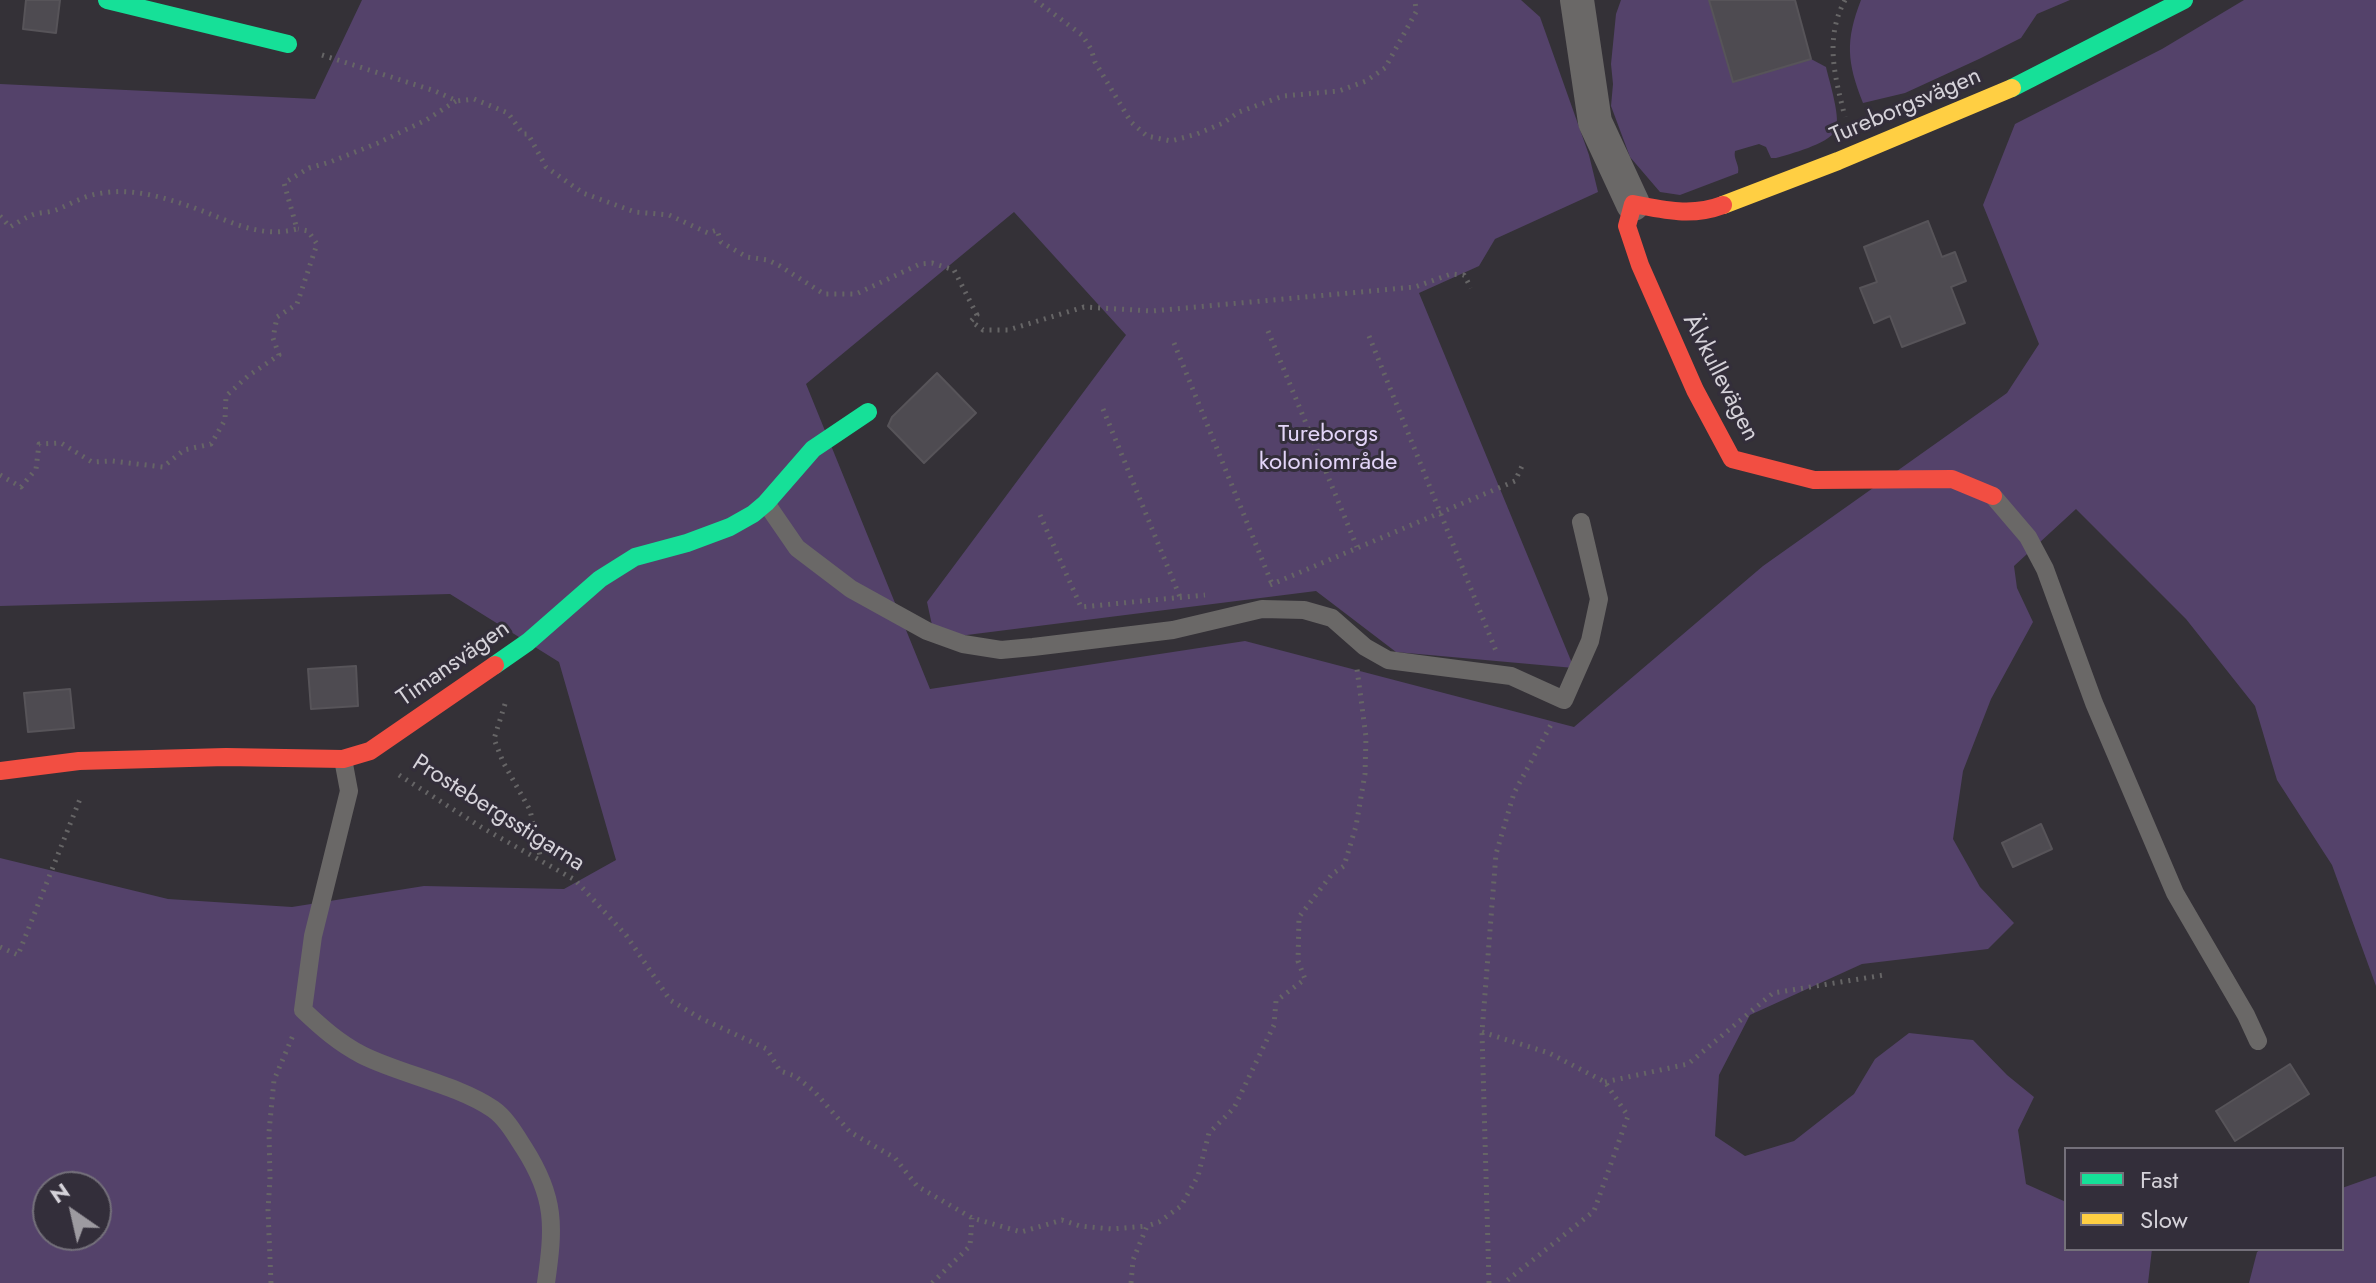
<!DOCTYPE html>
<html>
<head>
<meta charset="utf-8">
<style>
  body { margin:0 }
  #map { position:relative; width:2376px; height:1283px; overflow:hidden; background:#343137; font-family:Jost,sans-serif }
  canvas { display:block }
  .legend { position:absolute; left:2064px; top:1147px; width:280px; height:104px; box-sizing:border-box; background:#332e3a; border:2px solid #74707a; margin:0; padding:10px 14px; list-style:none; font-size:24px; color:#d5d2d9 }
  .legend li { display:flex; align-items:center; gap:16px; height:40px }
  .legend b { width:40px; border:2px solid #74707a }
  .north { position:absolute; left:32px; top:1171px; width:80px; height:80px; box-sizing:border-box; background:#332e3a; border:2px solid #74707a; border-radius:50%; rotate:326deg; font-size:22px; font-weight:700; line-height:32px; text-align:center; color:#d5d2d9 }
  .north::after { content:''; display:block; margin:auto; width:28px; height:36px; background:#9d9aa0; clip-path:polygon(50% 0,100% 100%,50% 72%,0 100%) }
</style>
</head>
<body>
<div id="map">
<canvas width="2376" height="1283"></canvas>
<ul class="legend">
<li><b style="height:10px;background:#16e098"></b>Fast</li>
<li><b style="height:10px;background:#ffcf43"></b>Slow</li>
</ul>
<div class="north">N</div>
</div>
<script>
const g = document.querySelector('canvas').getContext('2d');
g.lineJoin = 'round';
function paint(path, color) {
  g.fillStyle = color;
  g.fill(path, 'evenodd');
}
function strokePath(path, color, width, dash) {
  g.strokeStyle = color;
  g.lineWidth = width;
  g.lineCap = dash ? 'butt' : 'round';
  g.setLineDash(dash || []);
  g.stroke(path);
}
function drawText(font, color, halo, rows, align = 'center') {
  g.font = font + ' Jost,sans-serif';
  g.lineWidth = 6;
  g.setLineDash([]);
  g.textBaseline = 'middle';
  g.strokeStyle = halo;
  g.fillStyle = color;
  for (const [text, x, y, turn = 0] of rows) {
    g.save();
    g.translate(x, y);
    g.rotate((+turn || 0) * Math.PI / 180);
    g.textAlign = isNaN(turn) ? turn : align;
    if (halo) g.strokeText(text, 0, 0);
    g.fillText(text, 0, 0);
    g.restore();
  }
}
paint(new Path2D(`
  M 362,0 L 1521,0 L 1540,17 L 1589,155 L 1598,192 L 1495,239 L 1479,266 L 1419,293 L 1574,668 L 1396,652 L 1316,591 L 935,639 L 927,602 L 1126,335 L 1014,212 L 806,384 L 930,689 L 1245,641 L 1574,727 L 1763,566 L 2007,393 L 2039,344 L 1983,205 L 2015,124 L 2162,49 L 2244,0 L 2376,0 L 2376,986 L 2332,865 L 2277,780 L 2255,706 L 2186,619 L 2076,509 L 2014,566 L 2017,588 L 2033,622 L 1991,699 L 1963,771 L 1953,839 L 1980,887 L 2014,923 L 1988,949 L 1862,964 L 1750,1015 L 1719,1075 L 1715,1136 L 1745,1156 L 1794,1141 L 1854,1094 L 1875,1059 L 1909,1033 L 1973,1040 L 2007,1075 L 2034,1097 L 2018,1130 L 2026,1184 L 2066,1202 L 2066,1249 L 2152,1249 L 2148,1283 L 0,1283 L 0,858 L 168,899 L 292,907 L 424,886 L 564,889 L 616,860 L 559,662 L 450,594 L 0,606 L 0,84 L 315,99 ZM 48,1187 L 96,1187 L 96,1235 L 48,1235 Z
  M 1621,0 L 1709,0 L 1733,81 L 1811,59 L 1826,67 C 1829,81 1842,120 1835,131 C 1828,144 1790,154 1776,158 L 1771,158 L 1766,147 L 1759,144 L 1735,151 C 1733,159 1740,165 1738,173 L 1680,195 L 1660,192 L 1630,157 L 1611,106 L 1613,84 L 1611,64 L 1616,14 Z
  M 1861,0 L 2070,0 L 2037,14 L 2021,38 L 1979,59 L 1905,93 L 1863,103 C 1847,62 1845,41 1861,0 Z
  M 2376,1176 L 2376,1283 L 2249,1283 L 2257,1252 L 2261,1249 L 2342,1249 L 2342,1188 Z`), '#54426a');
const building = new Path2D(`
  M 26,0 L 60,0 L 56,33 L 23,29 Z
  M 1709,0 L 1795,0 L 1811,59 L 1733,82 Z
  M 1928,221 L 1942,257 L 1955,252 L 1966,281 L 1951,287 L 1965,323 L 1902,347 L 1890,316 L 1874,323 L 1860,288 L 1877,282 L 1864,247 Z
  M 937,373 L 976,413 L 924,463 L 888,426 L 892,417 Z
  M 356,666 L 358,706 L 311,709 L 308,669 Z
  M 70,689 L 74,728 L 28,732 L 24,693 Z
  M 2041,824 L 2052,849 L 2013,867 L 2002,843 Z
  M 2290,1064 L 2309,1094 L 2235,1141 L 2216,1111 Z`);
paint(building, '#4e4b51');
strokePath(building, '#575459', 2);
strokePath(new Path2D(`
  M 1035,0 L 1082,35 L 1091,49 L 1095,62 L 1131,122 L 1147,136 L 1171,141 L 1197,134 L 1223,123 L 1239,112 L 1283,96 L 1339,91 L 1366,81 L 1385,68 L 1416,12 L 1415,0
  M 1845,0 C 1824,39 1835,77 1845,117
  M 322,55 L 435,91 L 457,101 L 474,99 L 508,113 L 523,134 L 528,134 L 546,167 L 583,193 L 635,212 L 669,215 L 708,233 L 717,230 L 721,242 L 747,257 L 768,260 L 780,266 L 824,294 L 856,294 L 920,264 L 932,263 L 954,270 L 977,315 L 971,321 L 983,330 L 1008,330 L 1084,307 L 1152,311 L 1415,287 L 1451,274 L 1464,275 L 1471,288
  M 0,216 L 10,227 C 17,223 24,218 32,215 C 39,212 48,213 56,210 C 71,204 85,195 102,193 C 132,188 163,197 192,207 C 228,220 258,239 297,229 L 284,183 L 309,168 L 330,162 L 378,143 L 426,120 L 456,101
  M 1268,331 L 1357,547
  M 1369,336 L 1496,651
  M 1174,343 L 1272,584
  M 1103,409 L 1180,597
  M 0,475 L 21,487 L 36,469 L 39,444 L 61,443 L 92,462 L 112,461 L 163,467 L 184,450 L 211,444 L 225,420 L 226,396 L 248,376 L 279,355 L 273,338 L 277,317 L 297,304 L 317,244 L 308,231 L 298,229
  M 1040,515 L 1081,607 L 1205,595
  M 1270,585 L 1515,481 L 1522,466
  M 505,704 L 494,739 L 503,762 L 530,810 L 541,860
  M 399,775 L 481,827 L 575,880 L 626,935 L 670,1000 L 700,1018 L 767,1049 L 780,1071 L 795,1076 L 814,1091 L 850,1132 L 895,1158 L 917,1186 L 972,1218 L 1021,1232 L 1062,1220 L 1080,1226 L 1112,1229 L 1147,1226
  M 0,947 L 18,955 L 80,799 L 84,799
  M 1482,1032 L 1549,1053 L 1605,1082 L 1628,1116 L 1594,1211 L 1504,1283
  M 1605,1082 L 1688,1064 L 1773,993 L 1884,975
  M 271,1283 L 268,1210 L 270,1179 L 269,1132 L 274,1080 L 294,1033
  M 932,1283 L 970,1246 L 972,1218
  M 1131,1283 L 1133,1260 L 1147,1226 L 1159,1222 L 1181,1206 L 1198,1176 L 1209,1133 L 1234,1108 L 1274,1025 L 1276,1001 L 1305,979 L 1298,961 L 1299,917 L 1332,874 L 1344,866 L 1356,826 L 1365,774 L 1366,737 L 1357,669
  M 1489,1283 L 1482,1032 L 1496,854 L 1514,793 L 1553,721`), '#666566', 5, [2, 6]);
strokePath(new Path2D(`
  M 1993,496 L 2028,537 L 2045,569 L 2094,703 L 2175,893 L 2246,1015 L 2258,1041
  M 766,503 L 797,548 L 851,589 L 927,631 L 963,644 L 1001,650 L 1033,647 L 1173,630 L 1262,609 L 1304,610 L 1332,618 L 1365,647 L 1388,660 L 1511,676 L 1564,700 L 1590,641 L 1599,599 L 1581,522
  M 343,759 L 349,791 L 313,936 L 303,1010 C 322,1028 339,1043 362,1055 C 402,1075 456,1084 493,1109 C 506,1118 515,1134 524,1148 C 556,1198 554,1227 546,1283`), '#6a6867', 18);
strokePath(new Path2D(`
  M 1577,0 L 1595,122 L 1633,204`), '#6a6867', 34);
strokePath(new Path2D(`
  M 107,0 L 288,44
  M 2012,88 L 2184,0
  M 495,665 L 528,642 L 600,579 L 635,557 L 687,543 L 730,527 L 753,514 L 766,503 L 813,449 L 868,412`), '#16e098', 18);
strokePath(new Path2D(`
  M 1723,205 L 1838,161 L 2012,88`), '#ffcf43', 18);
strokePath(new Path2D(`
  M 1723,205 C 1691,217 1665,210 1633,204 L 1627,226 L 1640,265 L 1695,390 L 1732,459 L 1814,480 L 1952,479 L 1993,496
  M 0,771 L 79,761 L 226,757 L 343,759 L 370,751 L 495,665`), '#f24e42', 18);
drawText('24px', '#d5d2d9', '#332e3a', [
  ["Tureborgsvägen",1906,107,-23],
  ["Älvkullevägen",1720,378,63],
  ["Timansvägen",454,664,-35],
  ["Prostebergsstigarna",498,814,32]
]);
drawText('24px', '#e3d5f8', '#332e3a', [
  ["Tureborgs",1328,435],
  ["koloniområde",1328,463]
]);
</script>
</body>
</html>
